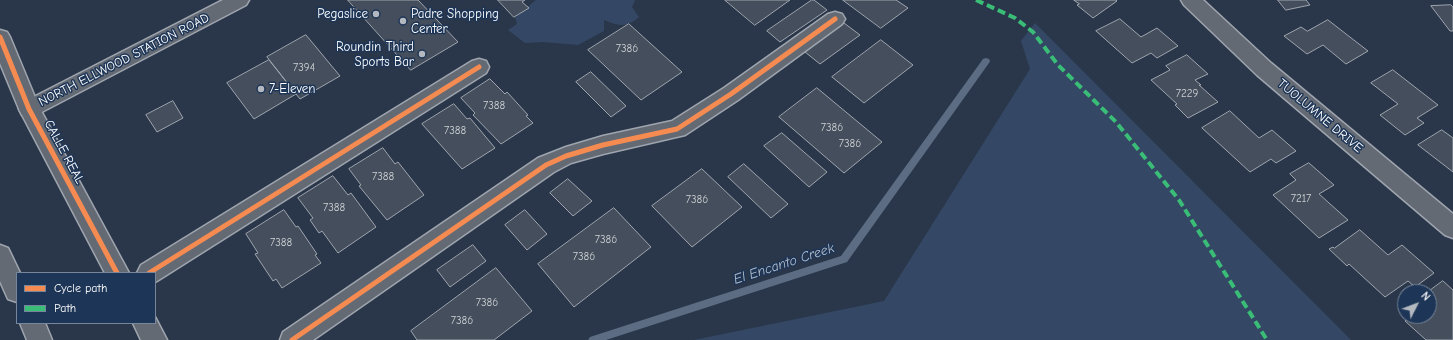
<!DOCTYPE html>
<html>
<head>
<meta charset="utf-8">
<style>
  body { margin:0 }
  #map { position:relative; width:1453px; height:340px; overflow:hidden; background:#2a374a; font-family:"Comic Neue",sans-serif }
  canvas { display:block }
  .legend { position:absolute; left:16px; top:272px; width:140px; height:52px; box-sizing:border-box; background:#1d3557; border:1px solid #77869a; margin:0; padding:5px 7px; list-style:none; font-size:12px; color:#fff }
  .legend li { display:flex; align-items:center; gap:8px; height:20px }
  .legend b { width:20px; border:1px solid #77869a }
  .north { position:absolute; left:1397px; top:284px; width:40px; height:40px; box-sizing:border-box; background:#1d3557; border:1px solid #77869a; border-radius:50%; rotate:48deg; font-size:11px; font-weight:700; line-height:16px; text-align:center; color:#fff }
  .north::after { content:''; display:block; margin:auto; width:14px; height:18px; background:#b4b9c0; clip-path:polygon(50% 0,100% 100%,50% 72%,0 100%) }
</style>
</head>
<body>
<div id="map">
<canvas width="1453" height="340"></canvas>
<ul class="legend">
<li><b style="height:5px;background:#f68b52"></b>Cycle path</li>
<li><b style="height:5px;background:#3abd76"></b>Path</li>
</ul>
<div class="north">N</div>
</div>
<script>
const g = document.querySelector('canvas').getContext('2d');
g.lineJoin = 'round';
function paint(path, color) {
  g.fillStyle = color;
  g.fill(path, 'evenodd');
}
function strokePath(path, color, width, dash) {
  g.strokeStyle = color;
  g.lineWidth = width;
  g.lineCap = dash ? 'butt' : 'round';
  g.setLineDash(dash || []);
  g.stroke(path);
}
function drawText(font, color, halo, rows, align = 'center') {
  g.font = font + ' "Comic Neue",sans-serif';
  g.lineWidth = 3;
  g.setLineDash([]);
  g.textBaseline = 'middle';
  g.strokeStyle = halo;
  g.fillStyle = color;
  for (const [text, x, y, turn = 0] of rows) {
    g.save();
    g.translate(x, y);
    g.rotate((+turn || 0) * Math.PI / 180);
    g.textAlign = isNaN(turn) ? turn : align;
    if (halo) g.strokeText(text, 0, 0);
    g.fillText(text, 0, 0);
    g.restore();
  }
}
paint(new Path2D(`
  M 536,0 L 635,0 L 632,7 L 639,17 C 627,28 618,26 604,20 L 604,31 L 578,45 L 543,42 L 525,43 L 508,30 L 517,24 L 515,17 Z
  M 1035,23 L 1351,340 L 694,340 L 884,301 L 1030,69 L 1021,41 Z`), '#344865');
paint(new Path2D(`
  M 986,58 L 989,59 L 990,61 L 989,63 L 847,262 L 606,340 L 588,340 L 590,337 L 593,336 L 841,256 L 983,59 Z`), '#5c6d83');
const building = new Path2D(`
  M 348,0 L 418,0 L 458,42 L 411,70 Z
  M 498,0 L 525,0 L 522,2 L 529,8 L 514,17 Z
  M 725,0 L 790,0 L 755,25 Z
  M 812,0 L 814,0 L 827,10 L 780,42 L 767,31 Z
  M 843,0 L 896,0 L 908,8 L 881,28 Z
  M 1074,0 L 1116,0 L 1117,1 L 1093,18 L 1077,5 L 1079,4 Z
  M 1278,0 L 1306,0 L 1310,5 L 1286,10 Z
  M 1451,5 L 1453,7 L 1453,31 L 1450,31 L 1431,6 Z
  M 1120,19 L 1141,37 L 1157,28 L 1178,46 L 1157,58 L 1151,53 L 1132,63 L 1096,31 Z
  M 1328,20 L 1368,51 L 1346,64 L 1323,45 L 1307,54 L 1284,36 L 1301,27 L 1307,31 Z
  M 844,23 L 860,35 L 820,64 L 805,52 Z
  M 629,24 L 682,72 L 641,100 L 588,50 Z
  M 306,35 L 340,76 L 300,99 L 267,57 Z
  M 881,40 L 913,65 L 864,103 L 832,77 Z
  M 1187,55 L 1208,74 L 1195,80 L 1201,85 L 1199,85 L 1218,102 L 1188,118 L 1175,105 L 1177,104 L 1151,80 L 1170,70 L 1166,66 Z
  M 269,60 L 296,94 L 254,119 L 227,83 Z
  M 1393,70 L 1438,105 L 1417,118 L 1424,123 L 1405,135 L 1380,115 L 1398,104 L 1371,83 Z
  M 591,72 L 626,106 L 611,117 L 576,82 Z
  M 490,79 L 505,94 L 507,92 L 528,115 L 526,116 L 533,123 L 501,144 L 473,115 L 475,113 L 461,98 Z
  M 817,88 L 882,142 L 844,173 L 779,117 Z
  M 173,101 L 183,118 L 157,132 L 146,115 Z
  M 454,104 L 467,119 L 470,118 L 495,148 L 462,169 L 422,124 Z
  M 1230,111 L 1259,138 L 1272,130 L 1296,151 L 1276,163 L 1271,159 L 1250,172 L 1202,128 Z
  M 1442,130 L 1453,138 L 1453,172 L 1418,145 Z
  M 782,133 L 827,172 L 809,187 L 764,146 Z
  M 383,148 L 395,164 L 398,162 L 424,195 L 387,220 L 359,186 L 361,185 L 349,169 Z
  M 1309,163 L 1334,185 L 1319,194 L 1348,220 L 1319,238 L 1273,195 L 1296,180 L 1290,174 Z
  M 744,164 L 788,204 L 771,218 L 728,177 Z
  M 702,169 L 742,207 L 692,247 L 652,206 Z
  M 333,176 L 348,195 L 351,193 L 376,227 L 338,253 L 322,231 L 319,233 L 310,220 L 313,218 L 298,198 Z
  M 568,179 L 592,201 L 573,216 L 550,193 Z
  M 614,208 L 651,247 L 574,307 L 538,264 Z
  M 284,210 L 296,227 L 298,226 L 317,254 L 315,255 L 321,263 L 282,288 L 276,279 L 273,281 L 255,254 L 258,253 L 246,234 Z
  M 525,210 L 547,234 L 527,250 L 505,225 Z
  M 1360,230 L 1388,255 L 1402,245 L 1434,273 L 1415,287 L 1408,281 L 1385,297 L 1349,264 L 1347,266 L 1329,249 L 1333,247 L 1334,248 Z
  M 473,245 L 486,261 L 450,287 L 437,270 Z
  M 496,268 L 532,311 L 494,340 L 417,340 L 411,331 Z
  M 1443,281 L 1453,290 L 1453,340 L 1426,340 L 1405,321 L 1411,316 L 1429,316 L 1429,303 L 1430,302 L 1428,292 Z`);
paint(building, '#444e5c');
strokePath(building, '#9fa5ae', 1);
const street = new Path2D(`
  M 223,0 L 249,0 L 246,5 L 36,115 L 29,117 L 22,115 L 19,109 L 22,103 Z
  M 1181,0 L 1203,0 L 1271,63 L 1453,214 L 1453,238 L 1445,235 L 1257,75 L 1184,5 Z
  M 835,12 L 842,14 L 845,19 L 842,24 L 738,100 L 685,135 L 603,154 L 571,163 L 554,172 L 313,340 L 280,340 L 283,332 L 538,158 L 566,147 L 603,136 L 672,121 L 724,88 L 828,14 Z
  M 479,59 L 486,61 L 489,67 L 486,73 L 157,281 L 155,282 L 155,273 L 137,273 L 141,265 L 472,61 Z`);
const secondary = new Path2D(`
  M 0,30 L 7,32 L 10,37 L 39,107 L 129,273 L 105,273 L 19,109 L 0,63 Z
  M 155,317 L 167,340 L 141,340 L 133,323 L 155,323 Z`);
const highway = new Path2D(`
  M 0,245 L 8,248 L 20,273 L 17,273 L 17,302 L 8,299 L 0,281 Z
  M 20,323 L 45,323 L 52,340 L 27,340 Z`);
strokePath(street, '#9fa5ae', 3);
strokePath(secondary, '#9fa5ae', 3);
strokePath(highway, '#9fa5ae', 3);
paint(street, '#636a74');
paint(secondary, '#636a74');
paint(highway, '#636a74');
strokePath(new Path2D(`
  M 976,0 L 1015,18 L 1033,32 L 1058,65 L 1116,122 L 1179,200 L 1267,340`), '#3abd76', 4, [8, 4]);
strokePath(new Path2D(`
  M 0,37 L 29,109 L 117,273
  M 149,273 L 479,67
  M 292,340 L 546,165 L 566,156 L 603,145 L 677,129 L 731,94 L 835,19`), '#f68b52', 5);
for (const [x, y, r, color] of [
  [376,14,4,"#b4b9c0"],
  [403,21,4,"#b4b9c0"],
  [422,54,4,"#b4b9c0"],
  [261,89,4,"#b4b9c0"]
]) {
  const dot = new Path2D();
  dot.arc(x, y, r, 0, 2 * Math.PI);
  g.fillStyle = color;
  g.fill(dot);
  strokePath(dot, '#1d3557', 1.5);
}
drawText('11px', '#d0d3d6', null, [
  ["7386",627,49],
  ["7394",304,68],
  ["7229",1187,94],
  ["7388",494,106],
  ["7386",832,128],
  ["7388",455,131],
  ["7386",850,144],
  ["7388",383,177],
  ["7217",1301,199],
  ["7386",697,200],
  ["7388",334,208],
  ["7386",606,240],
  ["7388",281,243],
  ["7386",584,257],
  ["7386",487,303],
  ["7386",462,321]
]);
drawText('13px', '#fff', '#1d3557', [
  ["Pegaslice",368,14],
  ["Padre Shopping",411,14,"left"],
  ["Center",411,29,"left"],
  ["Roundin Third",414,47],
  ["Sports Bar",414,62],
  ["7-Eleven",269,89,"left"]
], 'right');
drawText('13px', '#fff', '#1d3557', [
  ["NORTH ELLWOOD STATION ROAD",124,60,-27],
  ["TUOLUMNE DRIVE",1320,116,40],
  ["CALLE REAL",64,152,62]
]);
drawText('italic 14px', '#b8c0ca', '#1d3557', [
  ["El Encanto Creek",784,264,-18]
]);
</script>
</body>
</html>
